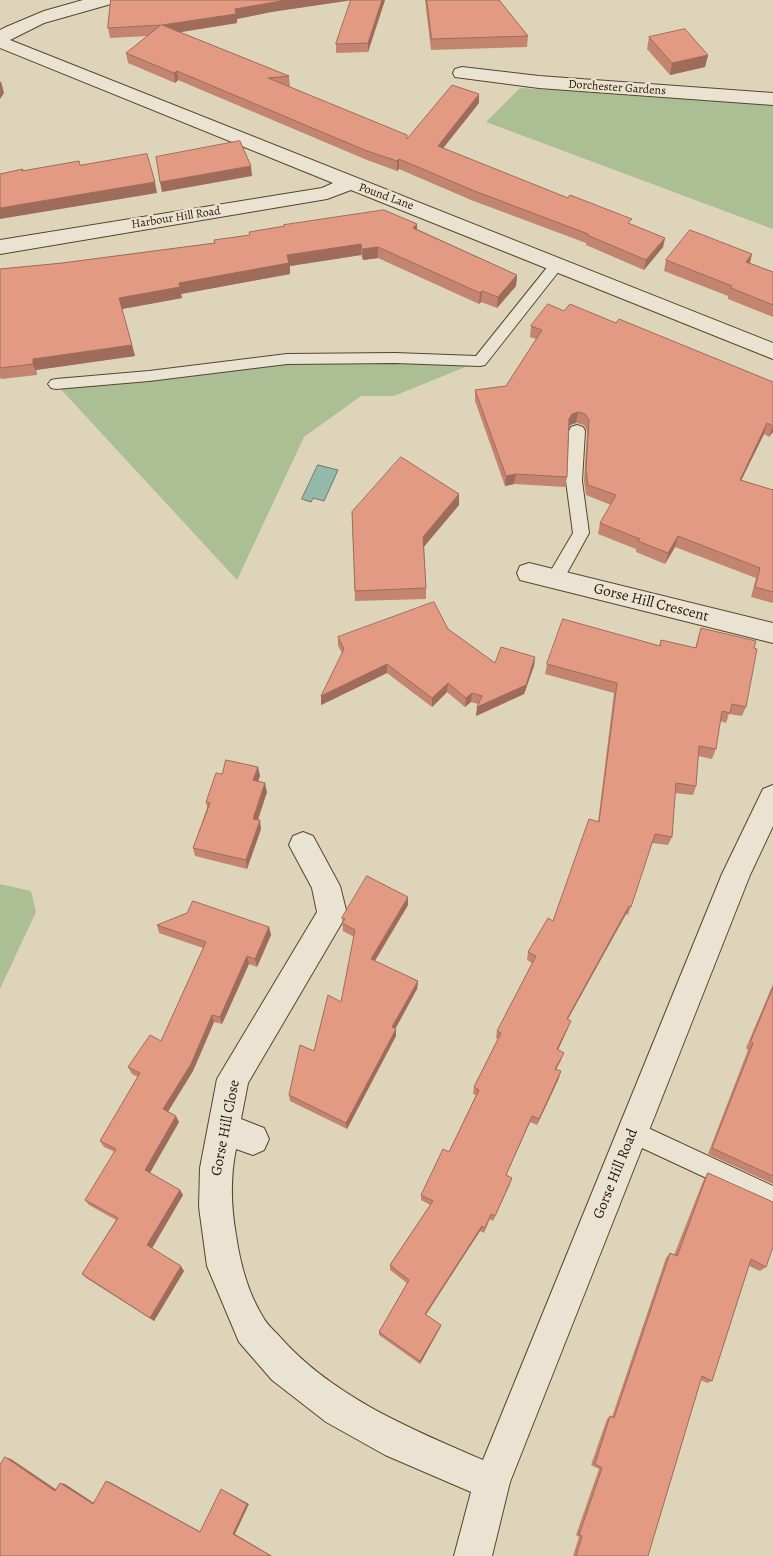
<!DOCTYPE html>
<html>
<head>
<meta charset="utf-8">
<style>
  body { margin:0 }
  canvas { display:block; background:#ded4ba }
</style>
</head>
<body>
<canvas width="773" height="1556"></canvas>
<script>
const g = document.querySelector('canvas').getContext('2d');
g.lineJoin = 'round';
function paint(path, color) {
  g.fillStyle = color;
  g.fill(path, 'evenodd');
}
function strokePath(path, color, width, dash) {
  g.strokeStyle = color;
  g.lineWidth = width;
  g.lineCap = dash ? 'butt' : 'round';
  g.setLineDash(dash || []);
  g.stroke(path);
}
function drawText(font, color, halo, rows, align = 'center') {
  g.font = font + ' Alegreya,serif';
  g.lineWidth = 4.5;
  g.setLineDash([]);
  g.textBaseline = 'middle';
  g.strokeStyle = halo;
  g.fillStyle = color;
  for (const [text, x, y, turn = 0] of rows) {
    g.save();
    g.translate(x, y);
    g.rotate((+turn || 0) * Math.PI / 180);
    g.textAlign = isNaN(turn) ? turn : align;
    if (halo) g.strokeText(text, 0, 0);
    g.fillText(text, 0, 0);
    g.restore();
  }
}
paint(new Path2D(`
  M 520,88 L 773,102 L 773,229 L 486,122 Z
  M 287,359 L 480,361 L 394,396 L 361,396 L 304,437 L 237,580 L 56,384 Z
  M 0,884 L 31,891 L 36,912 L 0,989 Z`), '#abbe94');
const water = new Path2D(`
  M 318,465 L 338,470 L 324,501 L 313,498 L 311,502 L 302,499 Z`);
paint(water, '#94b9aa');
strokePath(water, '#697866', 1);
const lane = new Path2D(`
  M 558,258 L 565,263 L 563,266 L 485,365 L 480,366 L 395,363 L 287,364 L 149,381 L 56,389 L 51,388 L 48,384 L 51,380 L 56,379 L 149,371 L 287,354 L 395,353 L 476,356 L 553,260 Z
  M 577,425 L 583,427 L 585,431 L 582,481 L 589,533 L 561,584 L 555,586 L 549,584 L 546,579 L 573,533 L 566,481 L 569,431 L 571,427 Z
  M 633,1121 L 773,1186 L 773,1209 L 625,1140 L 622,1132 L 625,1124 Z`);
const street = new Path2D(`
  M 83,0 L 114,0 L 111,4 L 44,23 L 10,40 L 773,343 L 773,359 L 351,190 L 327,199 L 0,254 L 0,240 L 322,188 L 333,183 L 0,48 L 0,30 L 6,27 L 44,11 Z
  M 462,67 L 539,76 L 773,93 L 773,105 L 539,88 L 455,77 L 453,73 L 455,69 Z
  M 529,563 L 773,623 L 773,643 L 520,580 L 517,573 L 520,566 Z
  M 773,785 L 773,826 L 750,875 L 510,1482 L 492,1556 L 454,1556 L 471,1492 L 385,1455 L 326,1422 L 272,1380 L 239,1342 L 207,1266 L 199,1207 L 200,1168 L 217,1079 L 317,912 L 312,888 L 289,845 L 293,836 L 303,832 L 313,836 L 340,886 L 347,914 L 248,1083 L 241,1119 L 264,1128 L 269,1139 L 264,1150 L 253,1155 L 236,1149 C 230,1178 231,1206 236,1235 C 240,1263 248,1293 263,1317 C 267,1325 275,1331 280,1337 C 333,1397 411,1429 483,1460 L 722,874 L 763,789 Z`);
strokePath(lane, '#56462f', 2);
strokePath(street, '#56462f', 2);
paint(lane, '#eae3d2');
paint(street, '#eae3d2');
paint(new Path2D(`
  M 111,0 L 385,0 L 368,52 L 336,53 L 336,44 L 351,0 L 271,12 L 237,19 L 237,23 L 180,32 L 289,76 L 290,86 L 289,86 L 407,139 L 479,103 L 443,148 L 665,238 L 663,247 L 644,270 L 586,245 L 586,243 L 471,200 L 399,169 L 397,171 L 367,160 L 178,80 L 175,83 L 128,63 L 126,53 L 148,36 L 110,38 L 108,28 Z
  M 425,0 L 499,0 L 528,36 L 527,47 L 431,50 Z
  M 649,37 L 708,55 L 705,67 L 670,75 L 647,49 Z
  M 417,224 L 417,229 L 517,275 L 516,286 L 497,308 L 481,302 L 479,304 L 378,258 L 363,260 L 361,255 L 290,266 L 290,274 L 181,294 L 182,298 L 122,309 L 135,356 L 36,370 L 37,375 L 1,379 L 0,377 L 0,269 L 62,263 L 214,243 L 250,235 L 249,232 Z
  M 752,254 L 750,263 L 773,272 L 773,317 L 728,299 L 728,296 L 664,271 L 666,260 Z
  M 564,311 L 616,323 L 773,382 L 773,432 L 769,437 L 764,434 L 741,480 L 773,490 L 773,603 L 751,597 L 756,578 L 675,547 L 665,564 L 636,552 L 636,549 L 598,534 L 600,523 L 611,505 L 586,495 L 584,481 L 587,431 L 584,425 L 576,423 L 570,425 L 569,428 L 567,477 L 565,487 L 514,484 L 505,486 L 475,401 L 475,390 L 506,386 L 536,339 L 530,337 L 531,326 Z
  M 459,505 L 424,546 L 426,588 L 426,599 L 355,601 L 352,512 Z
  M 701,628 L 754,648 L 746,707 L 742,716 L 729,714 L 726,723 L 720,721 L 716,749 L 712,759 L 698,756 L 696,786 L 693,795 L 675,793 L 672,837 L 668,845 L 652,843 L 628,915 L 626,914 L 568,1019 L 568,1028 L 558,1050 L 561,1060 L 556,1069 L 559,1078 L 537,1125 L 530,1122 L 506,1175 L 512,1178 L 493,1221 L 490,1219 L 484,1233 L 480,1231 L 426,1315 L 441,1325 L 440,1328 L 420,1364 L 379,1335 L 379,1332 L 407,1283 L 390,1270 L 390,1265 L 430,1205 L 421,1200 L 421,1195 L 449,1152 L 476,1095 L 473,1094 L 474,1087 L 498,1039 L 496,1038 L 497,1031 L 532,963 L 527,960 L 528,952 L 553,921 L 598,822 L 614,693 L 545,674 L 547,664 L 659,646 L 661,640 L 695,648 Z
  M 448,629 L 495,663 L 535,657 L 534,666 L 524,694 L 476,716 L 478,704 L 471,702 L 465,707 L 447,692 L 432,707 L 387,673 L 321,705 L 342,653 L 338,646 L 338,637 Z
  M 258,767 L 260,776 L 258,781 L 267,792 L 258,820 L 261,829 L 247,869 L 195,856 L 193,848 L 207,808 L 206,802 L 222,774 Z
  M 408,905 L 375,961 L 418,981 L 417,989 L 395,1029 L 396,1029 L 396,1036 L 347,1129 L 290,1101 L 289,1095 L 341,1002 L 354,937 L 343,931 L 342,918 Z
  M 157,925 L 269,927 L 271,935 L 257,967 L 249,964 L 222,1024 L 214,1022 L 193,1071 L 168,1111 L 179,1122 L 150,1173 L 180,1190 L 183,1195 L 152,1248 L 184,1271 L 154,1321 L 86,1278 L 82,1274 L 116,1220 L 89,1205 L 85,1200 L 115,1152 L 104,1147 L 100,1141 L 138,1077 L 132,1074 L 128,1067 L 161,1041 L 203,948 L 159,933 Z
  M 773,984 L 773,1184 L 708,1154 L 748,1050 L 746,1048 Z
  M 708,1173 L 766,1267 L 760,1271 L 749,1266 L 712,1381 L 707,1383 L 701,1380 L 648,1556 L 573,1556 L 579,1537 L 576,1535 L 599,1469 L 591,1465 L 607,1419 L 610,1416 L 612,1417 L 666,1258 L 670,1253 L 674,1255 L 704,1179 Z`), '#c38470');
paint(new Path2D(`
  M 287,0 L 353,0 L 271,12 L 237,19 L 237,23 L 163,35 L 162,25 L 235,9 Z
  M 382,0 L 385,0 L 368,52 L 368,43 Z
  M 708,55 L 705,67 L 670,75 L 672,63 Z
  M 177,71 L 178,80 L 175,83 L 174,73 Z
  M 1,81 L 4,93 L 0,99 L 0,83 Z
  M 479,94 L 479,103 L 437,156 L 438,146 Z
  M 399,159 L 399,169 L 397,171 L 397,161 Z
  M 251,166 L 252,176 L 162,192 L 160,182 Z
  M 155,182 L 157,193 L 0,219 L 0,208 Z
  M 417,224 L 417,235 L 413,228 Z
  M 665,238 L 663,247 L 644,270 L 646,260 Z
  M 361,244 L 361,255 L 290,266 L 290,274 L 181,294 L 182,298 L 122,309 L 119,298 L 287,255 Z
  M 378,247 L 378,258 L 363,260 L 362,249 Z
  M 752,254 L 749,265 L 746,262 Z
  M 517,275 L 516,286 L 497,308 L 498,297 Z
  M 482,291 L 481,302 L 479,304 L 480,293 Z
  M 132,345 L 135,356 L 36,370 L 37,375 L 33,364 L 33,359 Z
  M 578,412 L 576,423 L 570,425 L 567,430 L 569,419 L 572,414 Z
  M 767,423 L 764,434 L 736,491 L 740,480 Z
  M 773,426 L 773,432 L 769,437 Z
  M 516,474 L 514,484 L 505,486 L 506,476 Z
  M 459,494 L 459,505 L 423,548 L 423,537 Z
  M 678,536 L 675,547 L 665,564 L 668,553 Z
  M 535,657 L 534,666 L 524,694 L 476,716 L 477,707 Z
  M 387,664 L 387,673 L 321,705 L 321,696 Z
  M 448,683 L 447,692 L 432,707 L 432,698 Z
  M 472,693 L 471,702 L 465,707 L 466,698 Z
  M 258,767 L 260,776 L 255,790 L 253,780 Z
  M 265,783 L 267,792 L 255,828 L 253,819 Z
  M 260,820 L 261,829 L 247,869 L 246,860 Z
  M 408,897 L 408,905 L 371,967 L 371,959 Z
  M 629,906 L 626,914 L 564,1026 L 567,1019 Z
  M 269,927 L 271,935 L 257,967 L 255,959 Z
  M 247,956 L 249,964 L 222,1024 L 220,1017 Z
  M 418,981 L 417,989 L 392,1035 L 392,1027 Z
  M 212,1015 L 214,1022 L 193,1071 L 166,1115 L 163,1109 Z
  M 571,1021 L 568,1028 L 555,1056 L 557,1049 Z
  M 396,1029 L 396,1036 L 347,1129 L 346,1123 Z
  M 564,1053 L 561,1060 L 553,1075 L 555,1069 Z
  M 561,1071 L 559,1078 L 537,1125 L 539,1119 Z
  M 176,1116 L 179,1122 L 148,1176 L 145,1170 Z
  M 532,1116 L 530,1122 L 504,1180 L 506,1175 Z
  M 512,1178 L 510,1184 L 493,1221 L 495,1216 Z
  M 180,1190 L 183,1195 L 151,1250 L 147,1245 Z
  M 482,1226 L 480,1231 L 424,1317 L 425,1314 Z
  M 181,1266 L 184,1271 L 154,1321 L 150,1318 Z
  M 441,1325 L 440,1328 L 420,1364 L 420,1361 Z
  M 5,1457 L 11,1459 L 60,1492 L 55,1491 Z
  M 106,1481 L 110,1482 L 203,1533 L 200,1532 Z
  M 60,1483 L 65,1484 L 97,1505 L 93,1504 Z
  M 223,1490 L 249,1504 L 235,1534 L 272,1556 L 271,1556 L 233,1534 Z`), '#9f6c5b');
const building = new Path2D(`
  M 111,0 L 287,0 L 235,9 L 236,14 L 162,25 L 289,76 L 268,78 L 407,135 L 407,139 L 452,85 L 479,94 L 438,146 L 568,198 L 570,195 L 632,219 L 628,223 L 665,238 L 646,260 L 587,235 L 588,234 L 472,190 L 399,159 L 397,161 L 367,151 L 177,71 L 174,73 L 126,53 L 161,25 L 108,28 Z
  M 351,0 L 382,0 L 368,43 L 336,44 Z
  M 427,0 L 499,0 L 528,36 L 432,39 Z
  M 685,29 L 708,55 L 672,63 L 649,37 Z
  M 240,141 L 251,166 L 160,182 L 156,157 Z
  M 147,154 L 155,182 L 0,208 L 0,174 L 23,169 L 22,171 L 79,161 L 80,165 Z
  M 384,210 L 417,224 L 413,228 L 517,275 L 498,297 L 482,291 L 480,293 L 378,247 L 362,249 L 361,244 L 287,255 L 289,263 L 179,283 L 180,287 L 119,298 L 132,345 L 33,359 L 33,364 L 0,368 L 0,269 L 62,263 L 215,243 L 214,240 L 250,235 L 249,232 L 285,226 L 284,225 Z
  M 690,230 L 752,254 L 746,262 L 773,272 L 773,305 L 731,288 L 732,286 L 666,260 Z
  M 548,304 L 564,311 L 570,304 L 616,323 L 619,319 L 773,382 L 773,426 L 767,423 L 740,480 L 773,490 L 773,592 L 755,587 L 760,568 L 678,536 L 668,553 L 638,541 L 640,539 L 600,523 L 616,495 L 588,485 L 586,470 L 589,420 L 585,414 L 578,412 L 572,414 L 569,419 L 567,477 L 516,474 L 506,476 L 475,390 L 506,386 L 542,330 L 531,326 Z
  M 401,457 L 459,494 L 423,537 L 426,588 L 355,591 L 352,512 Z
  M 434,602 L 448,629 L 495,663 L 501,647 L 535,657 L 526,685 L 477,707 L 482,696 L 472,693 L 466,698 L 448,683 L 432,698 L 387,664 L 321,696 L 344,649 L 338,637 Z
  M 563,619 L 660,646 L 661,640 L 696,648 L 701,628 L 756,641 L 754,648 L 757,649 L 746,707 L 732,704 L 730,713 L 722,711 L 716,749 L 699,746 L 696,786 L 676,783 L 672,837 L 655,834 L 631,907 L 629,906 L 567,1019 L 571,1021 L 557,1049 L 564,1053 L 555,1069 L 561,1071 L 539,1119 L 532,1116 L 506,1175 L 512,1178 L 495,1216 L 491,1214 L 485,1228 L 482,1226 L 425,1314 L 441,1325 L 420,1361 L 379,1332 L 409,1280 L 390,1265 L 433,1201 L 421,1195 L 443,1149 L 449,1152 L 479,1090 L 474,1087 L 501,1033 L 497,1031 L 536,956 L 528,952 L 548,918 L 553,921 L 589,819 L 599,822 L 617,683 L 547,664 Z
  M 226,760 L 258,767 L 253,780 L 265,783 L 253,819 L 260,820 L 246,860 L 193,848 L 210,803 L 206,802 L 216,773 L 222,774 Z
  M 367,876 L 408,897 L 371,959 L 418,981 L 392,1027 L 396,1029 L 346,1123 L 289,1095 L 300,1045 L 314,1051 L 328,995 L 341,1002 L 355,930 L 342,923 L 345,919 L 342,918 Z
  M 193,901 L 269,927 L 255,959 L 247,956 L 220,1017 L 212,1015 L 191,1064 L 163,1109 L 176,1116 L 145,1170 L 180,1190 L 147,1245 L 181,1266 L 150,1318 L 82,1274 L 118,1218 L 85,1200 L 116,1149 L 100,1141 L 140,1073 L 128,1067 L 150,1035 L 161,1041 L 206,942 L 157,925 L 187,913 Z
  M 773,988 L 773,1176 L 712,1148 L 753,1043 L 751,1041 Z
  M 708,1173 L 773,1202 L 773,1247 L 766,1267 L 751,1259 L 712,1381 L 702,1376 L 648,1556 L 576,1556 L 582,1536 L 579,1535 L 602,1468 L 595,1464 L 610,1416 L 614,1418 L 670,1253 L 677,1256 Z
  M 5,1457 L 55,1491 L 60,1483 L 93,1504 L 106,1481 L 200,1532 L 221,1489 L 247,1504 L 233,1534 L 271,1556 L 0,1556 L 0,1465 Z`);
paint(building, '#e39a82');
strokePath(building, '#9f6c5b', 1);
drawText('12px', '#291601', '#eae3d2', [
  ["Dorchester Gardens",617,88,4],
  ["Pound Lane",386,197,20],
  ["Harbour Hill Road",176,218,-9]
]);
drawText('15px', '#291601', '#eae3d2', [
  ["Gorse Hill Crescent",651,603,14],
  ["Gorse Hill Close",226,1128,-79],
  ["Gorse Hill Road",616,1174,-68]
]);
</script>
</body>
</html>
